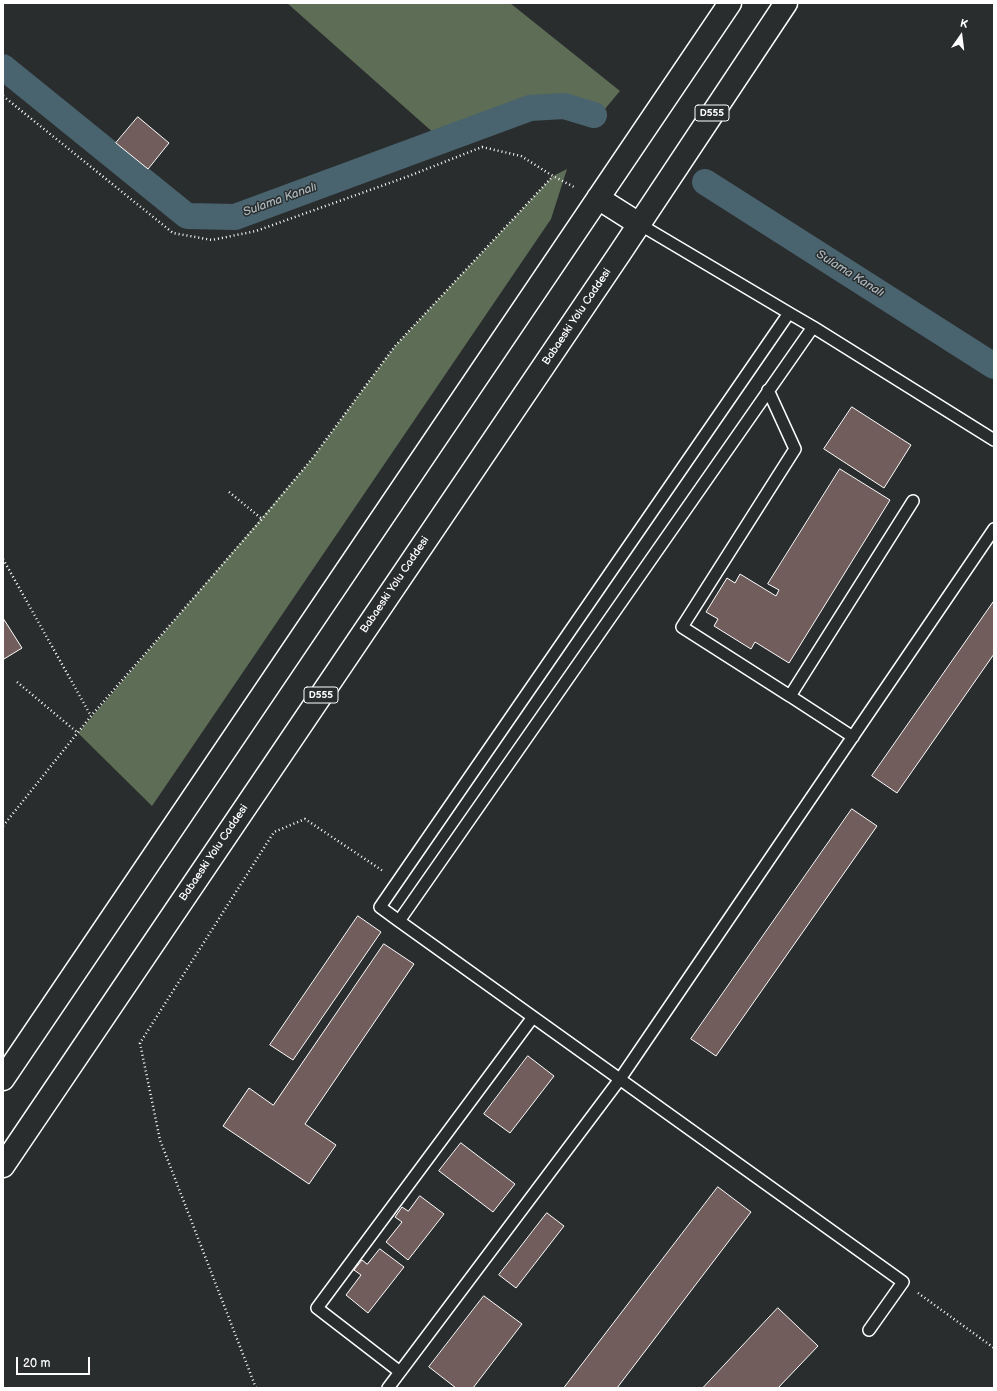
<!DOCTYPE html>
<html>
<head>
<meta charset="utf-8">
<style>
  body { margin:0 }
  #map { position:relative; width:997px; height:1391px; overflow:hidden; background:#2a2d2e; font-family:"Balsamiq Sans",sans-serif }
  canvas { display:block }
  .frame { position:absolute; inset:0; border:4px solid #fff; pointer-events:none }
  .north { position:absolute; left:941px; top:16px; width:40px; height:40px; -webkit-text-stroke:3px #2a2d2e; paint-order:stroke; rotate:14deg; font-size:11px; font-weight:700; line-height:16px; text-align:center; color:#fff }
  .north::after { content:''; display:block; margin:auto; width:14px; height:18px; background:#fff; clip-path:polygon(50% 0,100% 100%,50% 72%,0 100%) }
  .scale { position:absolute; left:16px; top:1357px; width:74px; height:18px; box-sizing:border-box; border:2px solid #fff; border-top:0; padding-left:5px; font-size:12px; line-height:14px; white-space:nowrap; color:#fff; -webkit-text-stroke:3px #2a2d2e; paint-order:stroke }
</style>
</head>
<body>
<div id="map">
<canvas width="997" height="1391"></canvas>
<div class="frame"></div>
<div class="north">K</div>
<div class="scale">20 m</div>
</div>
<script>
const g = document.querySelector('canvas').getContext('2d');
g.lineJoin = 'round';
function paint(path, color) {
  g.fillStyle = color;
  g.fill(path, 'evenodd');
}
function strokePath(path, color, width, dash) {
  g.strokeStyle = color;
  g.lineWidth = width;
  g.lineCap = dash ? 'butt' : 'round';
  g.setLineDash(dash || []);
  g.stroke(path);
}
function drawText(font, color, halo, rows, align = 'center') {
  g.font = font + ' "Balsamiq Sans",sans-serif';
  g.lineWidth = 3;
  g.setLineDash([]);
  g.textBaseline = 'middle';
  g.strokeStyle = halo;
  g.fillStyle = color;
  for (const [text, x, y, turn = 0] of rows) {
    g.save();
    g.translate(x, y);
    g.rotate((+turn || 0) * Math.PI / 180);
    g.textAlign = isNaN(turn) ? turn : align;
    if (halo) g.strokeText(text, 0, 0);
    g.fillText(text, 0, 0);
    g.restore();
  }
}
paint(new Path2D(`
  M 287,3 L 510,3 L 620,91 L 599,116 L 563,102 L 528,102 L 436,135 Z
  M 567,169 L 551,219 L 152,806 L 78,733 L 311,460 L 395,346 L 553,176 Z`), '#5d6d56');
strokePath(new Path2D(`
  M 3,67 L 187,216 L 235,217 L 530,108 L 564,106 L 594,115
  M 705,182 L 994,366`), '#49646e', 26);
const building = new Path2D(`
  M 138,117 L 169,143 L 148,169 L 116,143 Z
  M 852,407 L 911,445 L 884,488 L 824,449 Z
  M 840,469 L 890,500 L 789,663 L 755,642 L 751,649 L 714,626 L 718,619 L 706,612 L 727,578 L 735,583 L 740,574 L 776,596 L 779,590 L 768,584 Z
  M 994,601 L 994,654 L 897,793 L 872,776 Z
  M 3,618 L 22,648 L 4,659 L 3,657 Z
  M 852,809 L 877,826 L 716,1056 L 691,1039 Z
  M 358,916 L 381,932 L 293,1060 L 270,1045 Z
  M 384,944 L 414,964 L 305,1124 L 336,1145 L 309,1184 L 223,1126 L 249,1088 L 273,1105 Z
  M 528,1056 L 554,1076 L 510,1133 L 484,1114 Z
  M 461,1143 L 515,1184 L 493,1212 L 439,1171 Z
  M 718,1187 L 751,1212 L 617,1388 L 564,1388 Z
  M 420,1196 L 444,1214 L 408,1260 L 386,1242 L 402,1222 L 395,1217 L 402,1207 L 408,1211 Z
  M 547,1213 L 564,1226 L 516,1288 L 499,1275 Z
  M 380,1249 L 404,1267 L 368,1313 L 346,1295 L 361,1275 L 354,1270 L 362,1260 L 367,1264 Z
  M 484,1296 L 522,1324 L 473,1388 L 456,1388 L 429,1367 Z
  M 778,1308 L 818,1346 L 778,1388 L 703,1388 Z`);
paint(building, '#705d5c');
strokePath(building, '#fff', 1);
const service = new Path2D(`
  M 639,224 L 789,313 L 380,907 L 399,921 L 813,327 L 789,313
  M 813,327 L 994,440
  M 768,390 L 795,449 L 682,627 L 790,696 L 913,501
  M 790,696 L 853,737
  M 399,921 L 903,1282 L 869,1330
  M 400,1372 L 317,1308 L 533,1017
  M 388,1388 L 620,1079 L 994,529`);
const trunk = new Path2D(`
  M 598,198 L 639,224
  M 3,1079 L 730,3
  M 3,1166 L 620,253 L 786,3`);
strokePath(service, '#fff', 14);
strokePath(trunk, '#fff', 25);
strokePath(new Path2D(`
  M 3,96 L 173,233 L 212,240 L 256,231 L 409,176 L 482,147 L 521,156 L 553,176 L 576,188
  M 229,492 L 262,519
  M 3,559 L 91,716
  M 17,682 L 78,733
  M 3,826 L 91,716 L 262,519 L 311,460 L 395,346 L 553,176
  M 918,1293 L 994,1348
  M 256,1388 L 160,1140 L 140,1043 L 274,832 L 305,819 L 383,871`), '#fff', 2.5, [1, 3]);
strokePath(service, '#2a2d2e', 11);
strokePath(trunk, '#2a2d2e', 22);
for (const [x, y, w] of [
  [712,113,34],
  [321,695,34]
]) {
  const box = new Path2D();
  box.roundRect(x - w / 2, y - 8, w, 16, 3);
  g.fillStyle = '#2a2d2e';
  g.fill(box);
  strokePath(box, '#fff', 1);
}
drawText('bold 10px', '#fff', null, [
  ["D555",712,113],
  ["D555",321,695]
]);
drawText('11px', '#fff', '#2a2d2e', [
  ["Babaeski Yolu Caddesi",577,317,-56],
  ["Babaeski Yolu Caddesi",395,585,-56],
  ["Babaeski Yolu Caddesi",214,853,-56]
]);
drawText('italic 12px', '#adb9be', '#2a2d2e', [
  ["Sulama Kanalı",280,200,-20],
  ["Sulama Kanalı",850,274,32]
]);
</script>
</body>
</html>
